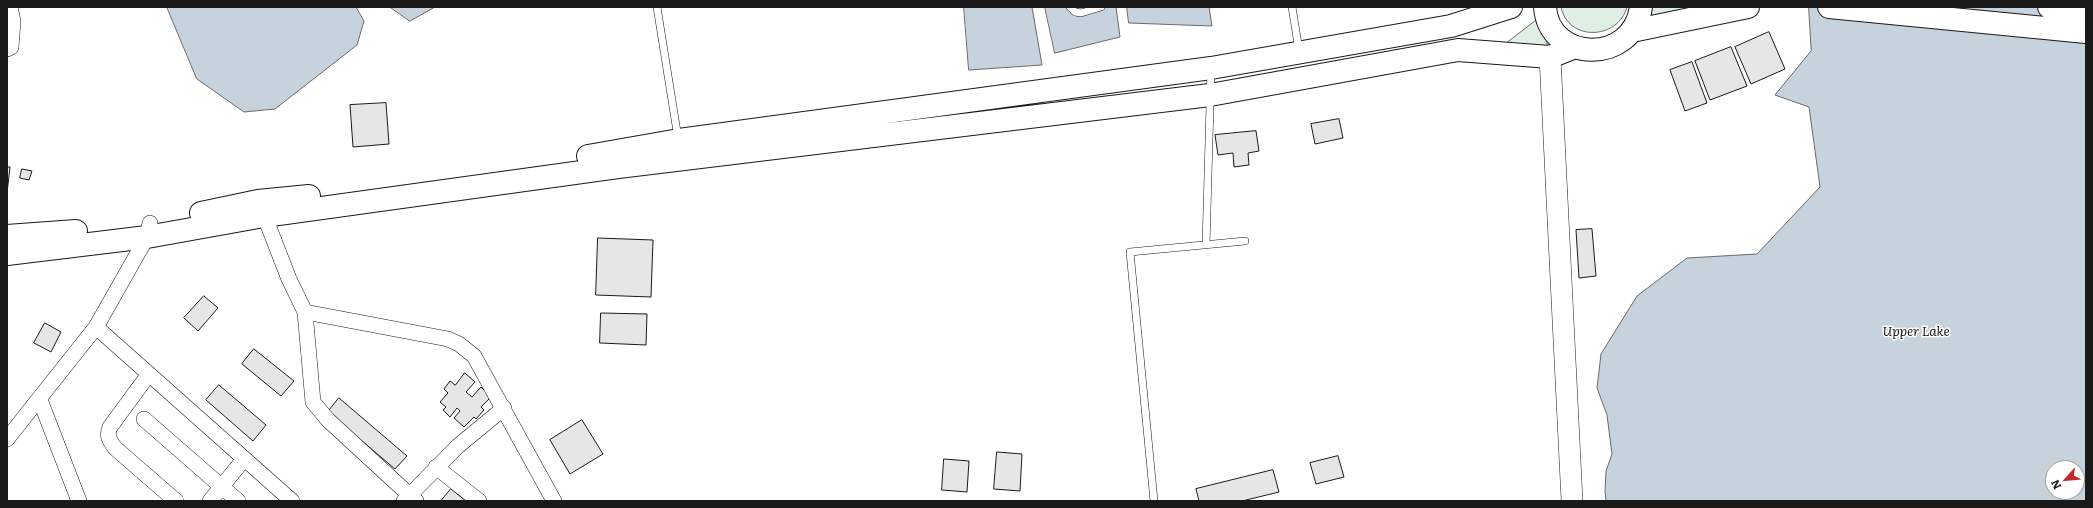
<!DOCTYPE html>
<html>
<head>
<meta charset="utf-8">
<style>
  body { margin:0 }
  #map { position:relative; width:2093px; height:508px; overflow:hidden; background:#fff; font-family:Literata,serif }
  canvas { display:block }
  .frame { position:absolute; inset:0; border:8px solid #1a1a1a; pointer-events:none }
  .north { position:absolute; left:2045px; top:460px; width:40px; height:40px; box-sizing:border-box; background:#fff; border:1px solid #a3a3a3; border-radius:50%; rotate:243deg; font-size:11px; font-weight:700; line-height:16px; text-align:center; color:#1a1a1a }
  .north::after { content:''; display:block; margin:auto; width:14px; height:18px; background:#c62828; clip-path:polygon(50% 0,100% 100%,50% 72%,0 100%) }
</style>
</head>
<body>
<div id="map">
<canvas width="2093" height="508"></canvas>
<div class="frame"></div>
<div class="north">N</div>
</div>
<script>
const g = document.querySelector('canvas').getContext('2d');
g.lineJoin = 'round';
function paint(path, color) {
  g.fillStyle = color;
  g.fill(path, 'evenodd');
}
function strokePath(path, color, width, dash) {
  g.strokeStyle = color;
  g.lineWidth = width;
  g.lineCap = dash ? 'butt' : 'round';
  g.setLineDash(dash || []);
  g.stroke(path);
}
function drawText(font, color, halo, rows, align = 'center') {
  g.font = font + ' Literata,serif';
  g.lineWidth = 3;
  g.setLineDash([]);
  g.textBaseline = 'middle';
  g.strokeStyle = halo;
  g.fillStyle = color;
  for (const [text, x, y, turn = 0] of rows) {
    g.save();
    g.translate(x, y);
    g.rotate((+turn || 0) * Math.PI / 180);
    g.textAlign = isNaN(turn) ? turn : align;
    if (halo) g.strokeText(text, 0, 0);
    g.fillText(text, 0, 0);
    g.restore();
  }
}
const green = new Path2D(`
  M 1561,7 L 1627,7 C 1618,40 1568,42 1561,7 Z
  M 1652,7 L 1705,7 L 1650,18 Z
  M 1538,19 L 1547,32 L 1547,49 L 1504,45 Z`);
paint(green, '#e0efe3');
strokePath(green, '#6a6a6a', 1);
const water = new Path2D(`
  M 167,7 L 356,7 L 364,21 L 357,45 L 275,109 L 244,112 L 197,79 Z
  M 390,7 L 435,7 L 410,21 Z
  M 964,7 L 1032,7 L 1042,65 L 969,70 Z
  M 1045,7 L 1116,7 L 1120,37 L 1055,53 Z
  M 1127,7 L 1209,7 L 1212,26 L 1129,23 Z
  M 1809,7 L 2086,7 L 2086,501 L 1606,501 L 1605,491 L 1606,471 L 1612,454 L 1607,415 L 1597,388 L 1601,354 L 1637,296 L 1687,258 L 1757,254 L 1820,187 L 1809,107 L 1775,95 L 1811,51 ZM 2053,468 L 2077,468 L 2077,492 L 2053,492 Z`);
paint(water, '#c6d2dc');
strokePath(water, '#6a6a6a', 1);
const building = new Path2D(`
  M 1769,32 L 1785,69 L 1751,84 L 1735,47 Z
  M 1731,47 L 1747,86 L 1710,100 L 1695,61 Z
  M 1692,62 L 1707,103 L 1685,111 L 1670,70 Z
  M 386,103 L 389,144 L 353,147 L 350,105 Z
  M 1339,119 L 1343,138 L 1315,144 L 1311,124 Z
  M 1256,131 L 1259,151 L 1248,153 L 1249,165 L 1234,167 L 1233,153 L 1218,155 L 1215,135 Z
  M 7,167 L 10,167 L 7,193 Z
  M 22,169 L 32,171 L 29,180 L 20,178 Z
  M 1592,229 L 1596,276 L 1579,278 L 1576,230 Z
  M 598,238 L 653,240 L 651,297 L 596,295 Z
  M 204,296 L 218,308 L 198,331 L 184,318 Z
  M 601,313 L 647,314 L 646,345 L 600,343 Z
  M 45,323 L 61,332 L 51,352 L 34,343 Z
  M 254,349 L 294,381 L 281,396 L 242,364 Z
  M 465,373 L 475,382 L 466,392 L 472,397 L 481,387 L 491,397 L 481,407 L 484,410 L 476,419 L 474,417 L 464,427 L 454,418 L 460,411 L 457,408 L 450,417 L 443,410 L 446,407 L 440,402 L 448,393 L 444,389 L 450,381 L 455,385 Z
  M 219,385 L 266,425 L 253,441 L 206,400 Z
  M 339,398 L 407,456 L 395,469 L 328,412 Z
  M 582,420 L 603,454 L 570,474 L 550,440 Z
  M 997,452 L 1022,454 L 1020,491 L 994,489 Z
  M 1338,456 L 1344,477 L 1316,484 L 1310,463 Z
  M 944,459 L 969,461 L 967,492 L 942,490 Z
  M 1273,470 L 1279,492 L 1242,501 L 1199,501 L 1196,489 Z
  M 451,489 L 466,501 L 441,501 Z`);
paint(building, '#e6e6e6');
strokePath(building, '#1a1a1a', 1);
const lane = new Path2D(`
  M 657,7 L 678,138
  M 1070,7 L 1075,12 L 1081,13 L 1101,7
  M 1292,7 L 1299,50
  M 1206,245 L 1211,70
  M 1154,501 L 1130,252 L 1245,241`);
const street = new Path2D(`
  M 7,49 L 11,47 L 13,21 L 10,7
  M 261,207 L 289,279 L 305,312 L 313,402 L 328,420 L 416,501
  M 305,312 L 448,339 L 459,344 L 474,356 L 554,501
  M 96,327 L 292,501
  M 149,374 L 110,427 C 106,436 110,441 115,448 L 176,501
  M 40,400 L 79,501
  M 144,419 L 238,501
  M 7,439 L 96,327 L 147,237 L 150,223
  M 436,467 L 479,501
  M 210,501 L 244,459
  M 404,501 L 458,446 L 504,408`);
const secondary = new Path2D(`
  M 1550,57 L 1572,501`);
const primary = new Path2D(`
  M 1545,7 C 1549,63 1633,65 1641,7
  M 1829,7 L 2086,32
  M 2049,7 L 2086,11
  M 1632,31 L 1748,7
  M 588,156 L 679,140 L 1211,68 L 1451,26 L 1511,7
  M 201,213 L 258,201 L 309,196
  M 7,236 L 76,231
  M 7,254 L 147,237 L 264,216 L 618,167 L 1210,95 L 1458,50 L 1550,57 L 1575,47`);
strokePath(lane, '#1a1a1a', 8);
strokePath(street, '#1a1a1a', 16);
strokePath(secondary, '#1a1a1a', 22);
strokePath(primary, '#1a1a1a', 24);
strokePath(lane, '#fff', 7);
strokePath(street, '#fff', 15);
strokePath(secondary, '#fff', 21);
strokePath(primary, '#fff', 22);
drawText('italic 13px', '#1a1a1a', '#fff', [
  ["Upper Lake",1916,332]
]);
</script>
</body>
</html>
